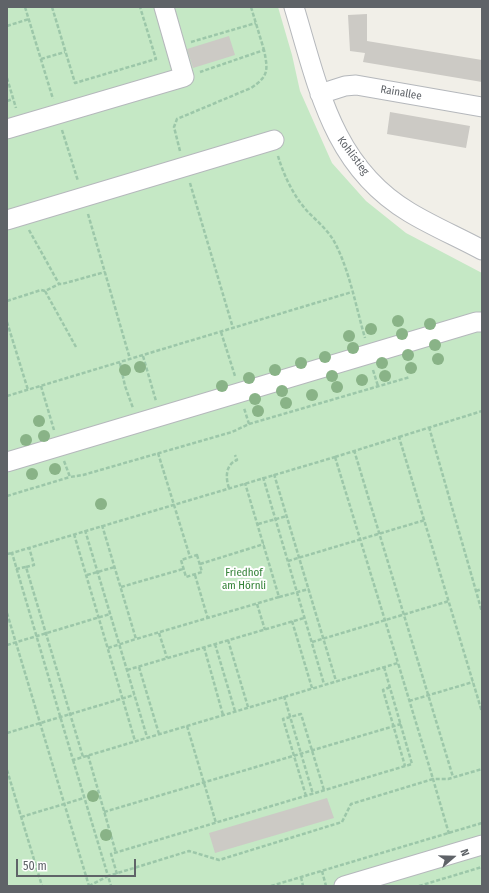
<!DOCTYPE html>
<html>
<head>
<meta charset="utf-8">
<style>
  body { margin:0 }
  #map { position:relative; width:489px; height:893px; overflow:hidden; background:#f1efe8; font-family:"Fira Sans Condensed",sans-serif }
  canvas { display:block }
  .frame { position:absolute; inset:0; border:8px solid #5f6368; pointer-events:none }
  .north { position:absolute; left:433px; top:837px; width:40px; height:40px; -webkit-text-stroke:3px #fff; paint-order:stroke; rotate:70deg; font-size:11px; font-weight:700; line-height:16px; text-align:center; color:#5f6368 }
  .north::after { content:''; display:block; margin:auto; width:14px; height:18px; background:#5f6368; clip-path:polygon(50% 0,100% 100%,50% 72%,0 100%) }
  .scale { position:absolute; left:16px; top:859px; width:120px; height:18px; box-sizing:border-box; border:2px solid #5f6368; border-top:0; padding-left:5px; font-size:12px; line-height:14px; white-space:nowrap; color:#5f6368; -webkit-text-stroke:3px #fff; paint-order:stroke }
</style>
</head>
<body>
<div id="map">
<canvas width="489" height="893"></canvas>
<div class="frame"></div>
<div class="north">N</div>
<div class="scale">50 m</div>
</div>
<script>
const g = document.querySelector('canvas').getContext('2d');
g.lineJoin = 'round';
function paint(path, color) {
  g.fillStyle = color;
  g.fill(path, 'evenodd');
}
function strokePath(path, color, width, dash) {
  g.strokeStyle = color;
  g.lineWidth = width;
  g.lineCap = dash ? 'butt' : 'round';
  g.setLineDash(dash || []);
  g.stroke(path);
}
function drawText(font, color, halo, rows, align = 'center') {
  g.font = font + ' "Fira Sans Condensed",sans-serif';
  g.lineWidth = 4;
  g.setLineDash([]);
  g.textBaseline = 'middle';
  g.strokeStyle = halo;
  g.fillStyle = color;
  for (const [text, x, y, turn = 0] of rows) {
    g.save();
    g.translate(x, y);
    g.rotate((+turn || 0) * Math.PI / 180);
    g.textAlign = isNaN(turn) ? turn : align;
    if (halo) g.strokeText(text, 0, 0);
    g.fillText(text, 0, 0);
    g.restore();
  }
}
paint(new Path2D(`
  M 7,7 L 278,7 L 292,55 L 300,91 L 332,163 L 366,201 L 406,233 L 482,273 L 482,886 L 7,886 Z`), '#c5e8c5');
paint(new Path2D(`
  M 367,14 L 367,41 L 482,60 L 482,82 L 363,62 L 365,53 L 350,51 L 348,15 Z
  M 229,36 L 235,55 L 193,68 L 187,49 Z
  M 390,112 L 470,126 L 466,148 L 387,134 Z
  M 327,798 L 334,818 L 215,853 L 209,833 Z`), '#cccac5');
const minor = new Path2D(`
  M 294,7 C 318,86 332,166 409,212 C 432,226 458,237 482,250
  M 320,94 L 345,86 L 356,85 L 482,107
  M 7,129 L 184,77 L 164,7
  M 7,220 L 274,140
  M 7,462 L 476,322 L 482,322
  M 344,886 L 482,845`);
strokePath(minor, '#b5b8bc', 21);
strokePath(new Path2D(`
  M 25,7 L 53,99
  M 52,7 L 75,83 L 156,59 L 140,7
  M 251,7 L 264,50
  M 7,26 L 29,19
  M 191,42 L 256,23
  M 41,59 L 65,52
  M 7,78 L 16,108
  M 7,101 L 13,99
  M 62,130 L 78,181
  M 180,151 L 174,127 L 177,119 L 251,88 C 269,76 268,70 264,50 L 200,72
  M 278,156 C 284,176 294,197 308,212 C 318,222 330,232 336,245 C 350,273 356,307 365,338
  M 190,183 L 233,328
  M 88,214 L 130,359
  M 29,230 L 59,284 L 62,284 L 105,272
  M 45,291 L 76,347
  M 7,301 L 41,290 L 45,291 L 59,284
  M 7,322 L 28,390
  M 221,332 L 235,376
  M 143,356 L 156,401
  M 120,363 L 125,386 L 133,408
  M 373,370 L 378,386
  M 41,386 L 54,430
  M 7,396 L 352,292
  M 249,424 L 410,377
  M 429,427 L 482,612
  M 399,437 L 482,411
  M 354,450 L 453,777
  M 158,453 L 190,557
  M 335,457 L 398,663 L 73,760 L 12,553 Z
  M 335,457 L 399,437 L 482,712
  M 64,461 L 70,477 L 83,475 L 232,432 L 249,424 L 244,408
  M 274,474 L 336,681
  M 263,477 L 324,684
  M 229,488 C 225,477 226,464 237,460 L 235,455
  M 7,496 L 70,477
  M 258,524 L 287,516
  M 102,525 L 136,639 L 279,597 L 245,483
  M 85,530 L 147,737
  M 74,534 L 135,741
  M 7,554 L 12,553
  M 197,555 L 202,572 L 186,577 L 181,560 Z
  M 288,561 L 425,520
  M 200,564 L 264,544
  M 26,567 L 34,565 L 29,547
  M 16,569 L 26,567 L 83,757
  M 87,575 L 115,567
  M 195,575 L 208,619
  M 121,587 L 183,569
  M 476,591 L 482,589
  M 279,597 L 309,589
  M 257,604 L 265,630
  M 7,613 L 89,886
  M 292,621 L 312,688
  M 159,633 L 167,658
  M 228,640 L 248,707
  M 312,642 L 449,601
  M 215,644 L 235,711
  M 7,645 L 110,614
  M 204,647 L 223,715
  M 108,648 L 136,639
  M 139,667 L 159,734
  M 127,670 L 304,618
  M 390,687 L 383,690 L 405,766
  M 284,696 L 313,794
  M 409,701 L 473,682
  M 187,726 L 216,823
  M 7,733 L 134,695
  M 88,755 L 116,853
  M 73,760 L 108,876 L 189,851 L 219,860 L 342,822 L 351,804 L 433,779 L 398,663
  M 7,770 L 42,886
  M 306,796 L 283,719 L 301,714 L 324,790
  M 104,812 L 401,724
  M 21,817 L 84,798
  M 449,834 L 433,779 L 448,779 L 482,769
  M 322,871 L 326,886
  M 117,874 L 111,854 L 412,764 L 384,667
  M 301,877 L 303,886
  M 89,886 L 108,876 L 111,886
  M 271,886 L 482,823
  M 419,886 L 482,867`), '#9cc7a9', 2.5, [4, 2]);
strokePath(minor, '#fff', 19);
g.fillStyle = '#89b387';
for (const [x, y] of [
  [398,321],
  [430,324],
  [371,329],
  [402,334],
  [349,336],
  [435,345],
  [353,348],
  [408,355],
  [325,357],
  [438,359],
  [301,363],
  [382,363],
  [140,367],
  [411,368],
  [125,370],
  [275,370],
  [332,376],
  [385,376],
  [249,378],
  [362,380],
  [222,386],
  [337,387],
  [282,391],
  [312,395],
  [255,399],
  [286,403],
  [258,411],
  [39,421],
  [44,436],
  [26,440],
  [55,469],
  [32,474],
  [101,504],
  [93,796],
  [106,835]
]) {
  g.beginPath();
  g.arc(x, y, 6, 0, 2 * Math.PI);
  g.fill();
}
drawText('11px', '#5f6368', '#fff', [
  ["Rainallee",401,93,10],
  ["Kohlistieg",353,156,53]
]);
drawText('11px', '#348238', '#fff', [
  ["Friedhof",244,573],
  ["am Hörnli",244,586]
]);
</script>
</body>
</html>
